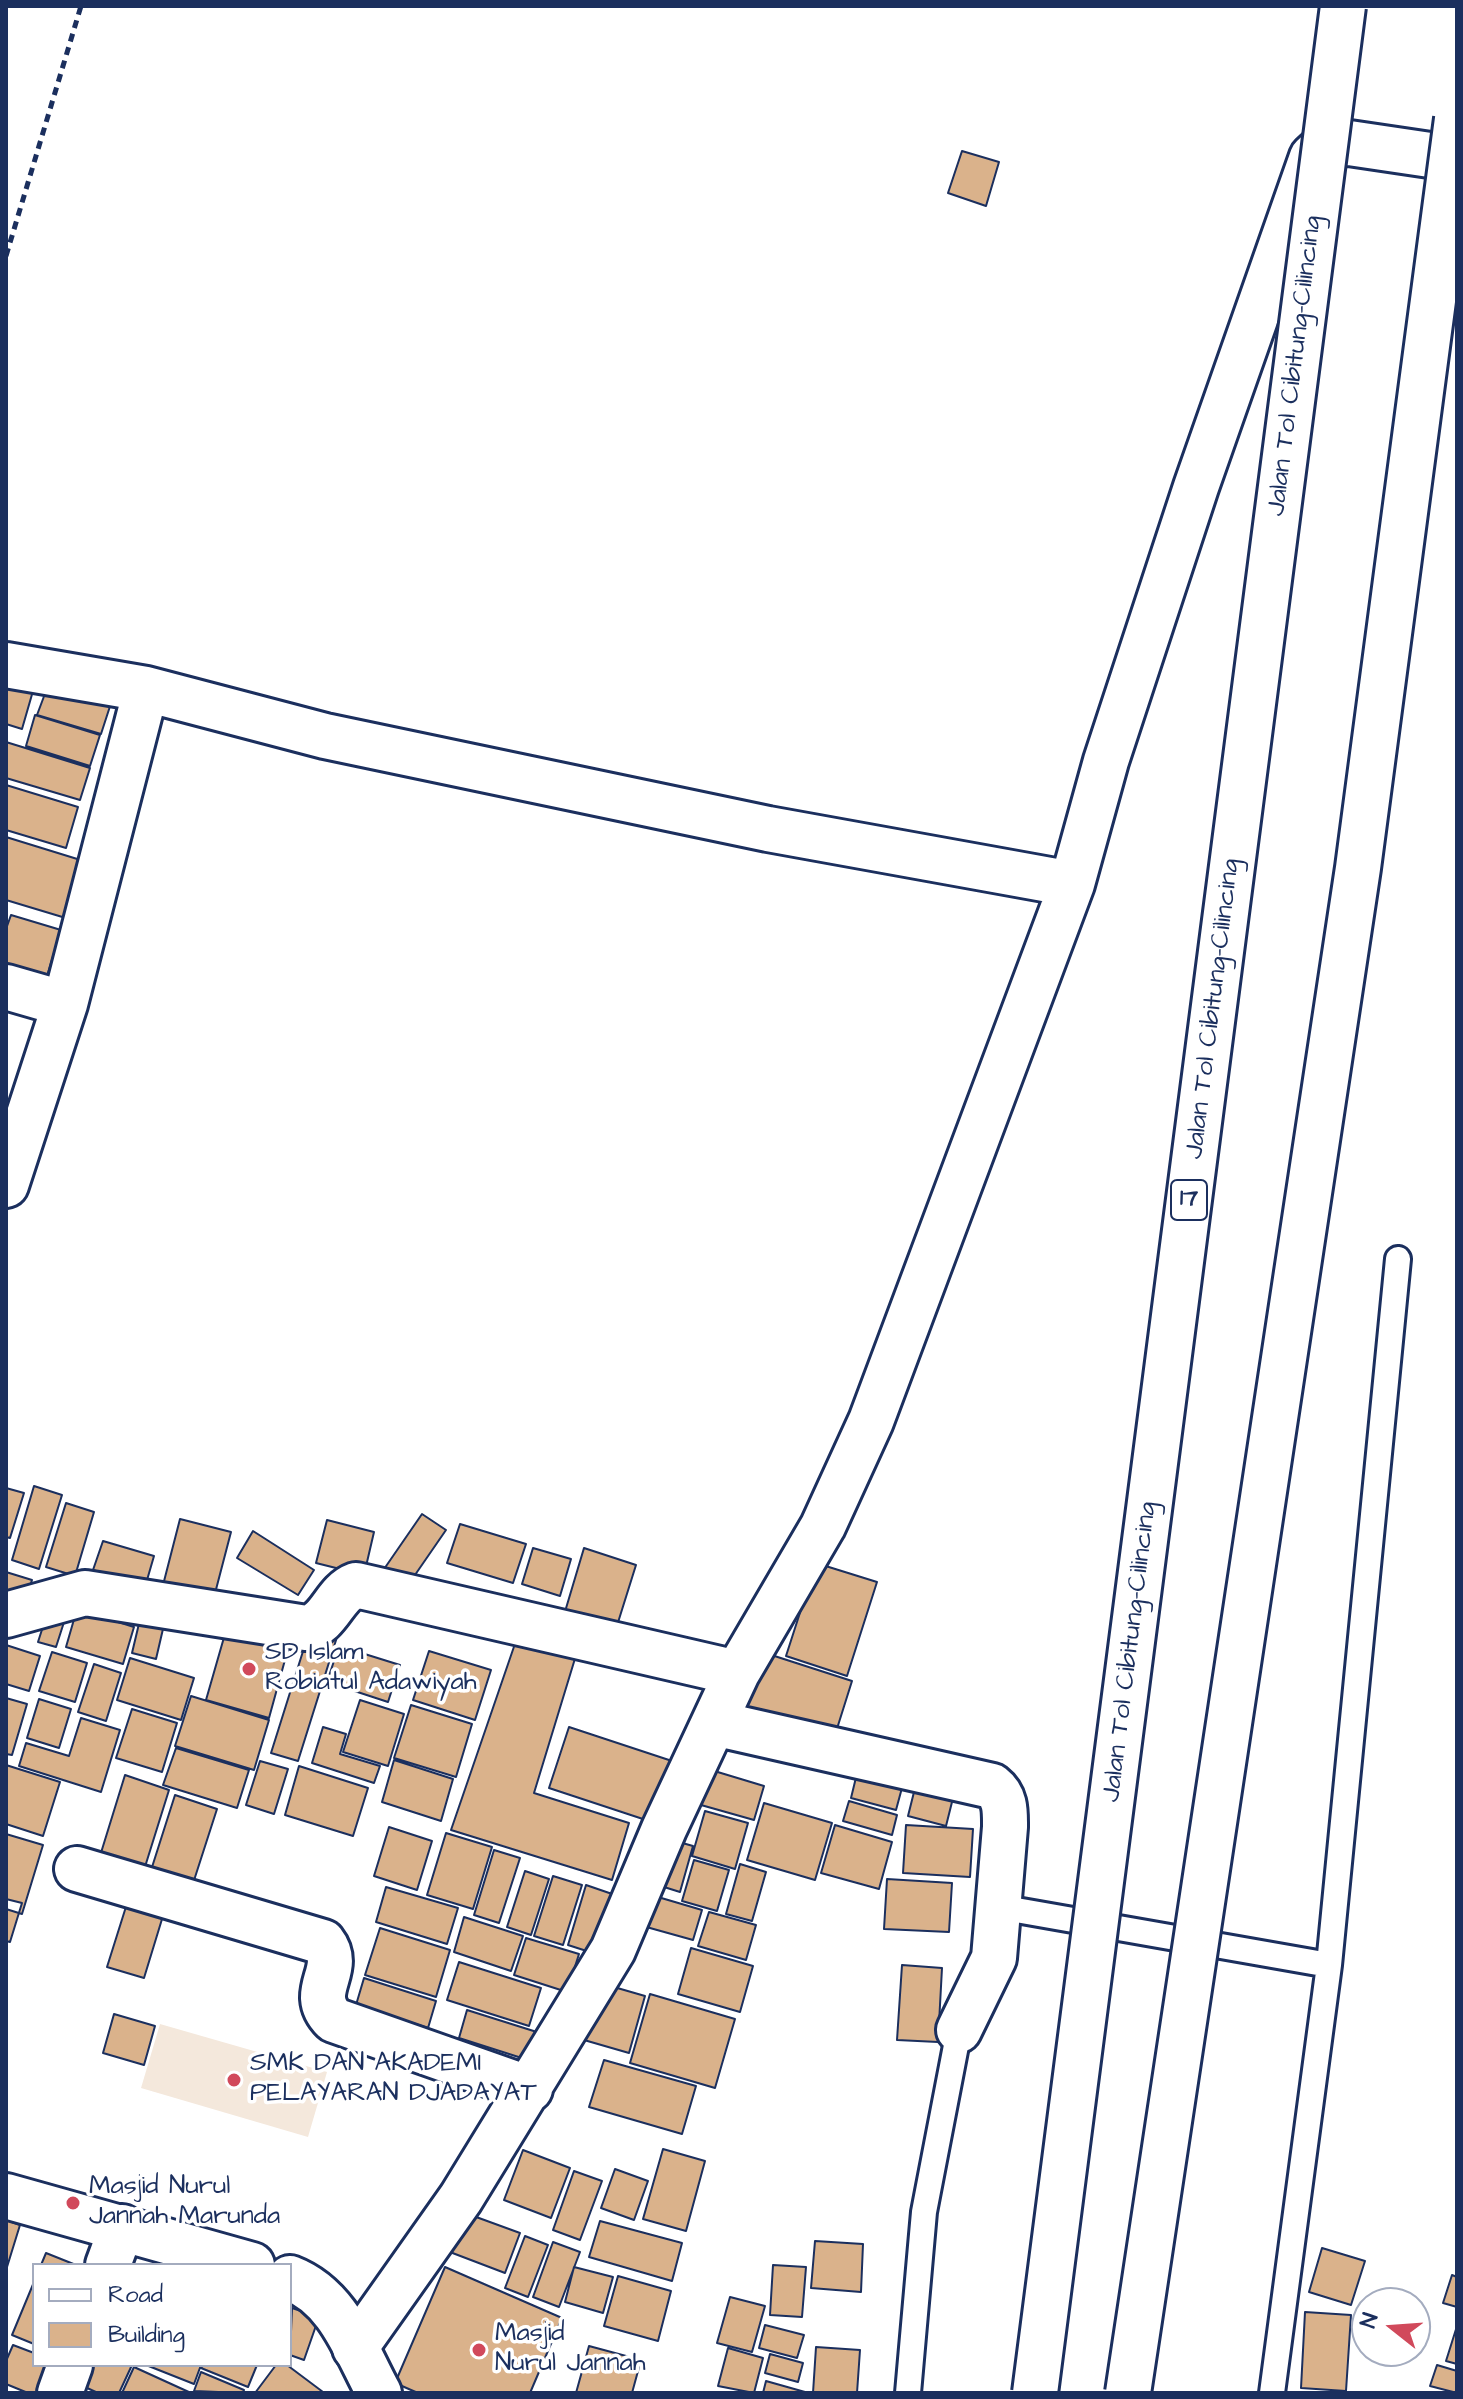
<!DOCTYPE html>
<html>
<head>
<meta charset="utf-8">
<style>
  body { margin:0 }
  #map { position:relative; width:1463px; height:2399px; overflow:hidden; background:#fff; font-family:"Architects Daughter",sans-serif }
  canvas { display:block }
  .frame { position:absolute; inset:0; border:8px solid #1b2f5e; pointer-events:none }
  .legend { position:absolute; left:32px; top:2263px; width:260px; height:104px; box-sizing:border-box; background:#fff; border:2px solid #a4acbf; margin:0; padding:10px 14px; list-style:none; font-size:24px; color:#1b2f5e }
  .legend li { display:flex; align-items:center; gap:16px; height:40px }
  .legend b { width:40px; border:2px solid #a4acbf }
  .north { position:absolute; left:1351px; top:2287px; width:80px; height:80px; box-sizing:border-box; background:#fff; border:2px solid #a4acbf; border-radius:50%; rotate:287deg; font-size:22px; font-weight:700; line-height:32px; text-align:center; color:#1b2f5e }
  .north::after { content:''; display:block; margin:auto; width:28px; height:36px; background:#d1495b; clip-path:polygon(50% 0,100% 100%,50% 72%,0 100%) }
</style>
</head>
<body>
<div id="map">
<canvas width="1463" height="2399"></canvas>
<div class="frame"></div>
<ul class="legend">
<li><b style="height:10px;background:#fff"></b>Road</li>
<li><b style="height:22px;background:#dab28b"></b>Building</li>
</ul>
<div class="north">N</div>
</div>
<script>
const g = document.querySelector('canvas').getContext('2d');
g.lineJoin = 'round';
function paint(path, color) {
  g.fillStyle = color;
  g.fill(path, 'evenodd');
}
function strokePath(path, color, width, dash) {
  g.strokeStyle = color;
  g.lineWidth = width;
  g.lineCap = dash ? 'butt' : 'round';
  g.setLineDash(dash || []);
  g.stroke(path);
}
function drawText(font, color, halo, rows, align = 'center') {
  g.font = font + ' "Architects Daughter",sans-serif';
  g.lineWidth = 7;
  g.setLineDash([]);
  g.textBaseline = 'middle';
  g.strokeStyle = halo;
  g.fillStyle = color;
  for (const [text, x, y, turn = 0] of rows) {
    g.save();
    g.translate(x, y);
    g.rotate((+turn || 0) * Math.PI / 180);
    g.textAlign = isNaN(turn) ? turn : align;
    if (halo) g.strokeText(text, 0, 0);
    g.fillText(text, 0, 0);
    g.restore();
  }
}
paint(new Path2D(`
  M 160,2024 L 327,2072 L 308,2137 L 141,2088 Z`), '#f4e8dc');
const building = new Path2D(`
  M 962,151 L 999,162 L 986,206 L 948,193 Z
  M 6,675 L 35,684 L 22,729 L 6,724 Z
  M 49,683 L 113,697 L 101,734 L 37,715 Z
  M 35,715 L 100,735 L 90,766 L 26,746 Z
  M 6,742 L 90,768 L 80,800 L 6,778 Z
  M 6,785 L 78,807 L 66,848 L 6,830 Z
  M 6,837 L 87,862 L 69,919 L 6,900 Z
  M 11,915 L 61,930 L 47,976 L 6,963 L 6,929 Z
  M 34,1486 L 62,1495 L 39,1569 L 12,1560 Z
  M 6,1488 L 24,1493 L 10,1538 L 6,1537 Z
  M 66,1503 L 94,1512 L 75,1576 L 46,1567 Z
  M 422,1514 L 446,1530 L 406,1588 L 382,1572 Z
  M 180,1519 L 231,1532 L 213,1601 L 162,1589 Z
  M 327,1520 L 374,1532 L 364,1575 L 316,1563 Z
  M 460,1524 L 526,1544 L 513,1583 L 447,1563 Z
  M 253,1531 L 314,1570 L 298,1595 L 237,1558 Z
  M 103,1541 L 154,1556 L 145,1587 L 93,1570 Z
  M 533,1548 L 571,1559 L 560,1596 L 522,1584 Z
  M 584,1548 L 636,1565 L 615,1632 L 564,1615 Z
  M 816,1563 L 877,1582 L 847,1676 L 786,1656 Z
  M 6,1572 L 32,1580 L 24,1606 L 6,1601 Z
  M 77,1609 L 134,1627 L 123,1664 L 66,1647 Z
  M 142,1611 L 166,1616 L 156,1659 L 132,1653 Z
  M 47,1614 L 65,1619 L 56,1647 L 38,1642 Z
  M 229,1620 L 291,1638 L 269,1718 L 206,1700 Z
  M 310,1629 L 337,1637 L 298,1761 L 271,1753 Z
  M 518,1635 L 577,1652 L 534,1793 L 629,1823 L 612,1880 L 451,1830 Z
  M 6,1645 L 40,1656 L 29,1691 L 6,1684 Z
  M 339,1646 L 400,1665 L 388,1702 L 327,1682 Z
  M 429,1651 L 491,1670 L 475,1720 L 413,1700 Z
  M 759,1651 L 852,1681 L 835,1735 L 743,1706 Z
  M 52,1652 L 87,1663 L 75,1702 L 39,1691 Z
  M 130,1658 L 194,1678 L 181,1720 L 117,1700 Z
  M 94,1664 L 121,1673 L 106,1721 L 78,1712 Z
  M 191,1696 L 269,1720 L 254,1770 L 175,1746 Z
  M 6,1698 L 27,1704 L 12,1755 L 6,1754 Z
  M 39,1699 L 71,1709 L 59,1748 L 27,1738 Z
  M 360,1700 L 404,1714 L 388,1766 L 343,1752 Z
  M 411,1705 L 472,1724 L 456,1777 L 394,1758 Z
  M 132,1709 L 177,1723 L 162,1772 L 116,1758 Z
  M 81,1718 L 120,1730 L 101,1792 L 19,1766 L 26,1743 L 69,1756 Z
  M 323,1727 L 346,1734 L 340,1754 L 380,1766 L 374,1783 L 312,1763 Z
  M 569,1727 L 672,1761 L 652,1822 L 549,1788 Z
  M 176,1748 L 249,1770 L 237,1808 L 163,1785 Z
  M 394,1760 L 453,1779 L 441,1821 L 382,1802 Z
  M 260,1761 L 288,1769 L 274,1814 L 246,1805 Z
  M 860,1761 L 906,1773 L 896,1810 L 851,1798 Z
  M 6,1765 L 60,1782 L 43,1836 L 6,1824 Z
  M 299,1766 L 368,1788 L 353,1836 L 285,1815 Z
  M 711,1770 L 764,1786 L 754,1820 L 701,1805 Z
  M 125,1775 L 169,1790 L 144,1870 L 100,1856 Z
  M 918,1776 L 956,1786 L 946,1826 L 908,1816 Z
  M 175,1795 L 217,1809 L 188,1899 L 146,1886 Z
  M 849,1801 L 897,1815 L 892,1835 L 843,1821 Z
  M 764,1803 L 832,1823 L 815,1880 L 747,1860 Z
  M 705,1811 L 748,1823 L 735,1869 L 692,1856 Z
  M 835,1825 L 892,1842 L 879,1889 L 821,1873 Z
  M 906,1825 L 973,1829 L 970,1877 L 903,1873 Z
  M 389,1827 L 432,1841 L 417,1890 L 374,1876 Z
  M 446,1833 L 492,1847 L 473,1909 L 427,1895 Z
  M 6,1834 L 43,1845 L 22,1914 L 6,1909 Z
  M 661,1837 L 693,1846 L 680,1892 L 648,1882 Z
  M 494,1850 L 520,1858 L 499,1923 L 474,1915 Z
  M 694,1860 L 729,1870 L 717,1911 L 682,1901 Z
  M 740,1864 L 766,1872 L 752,1921 L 726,1914 Z
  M 525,1871 L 549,1879 L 531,1935 L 507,1927 Z
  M 553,1876 L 582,1885 L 563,1945 L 534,1936 Z
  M 887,1879 L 952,1883 L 949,1932 L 884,1929 Z
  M 586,1885 L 618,1896 L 599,1955 L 568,1945 Z
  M 386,1887 L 458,1908 L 447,1944 L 376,1922 Z
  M 641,1892 L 702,1910 L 693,1940 L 632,1923 Z
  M 130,1894 L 166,1906 L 144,1978 L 107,1967 Z
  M 6,1899 L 22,1903 L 10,1942 L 6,1941 Z
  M 709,1912 L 756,1925 L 746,1960 L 698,1946 Z
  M 464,1917 L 523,1936 L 511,1971 L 454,1952 Z
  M 380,1928 L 450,1950 L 436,1997 L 365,1975 Z
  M 526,1938 L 579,1954 L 567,1992 L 514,1975 Z
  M 691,1948 L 753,1966 L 740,2012 L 678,1994 Z
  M 459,1962 L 541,1988 L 529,2026 L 447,2000 Z
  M 902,1965 L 942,1968 L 938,2042 L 897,2040 Z
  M 364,1978 L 436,2001 L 428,2028 L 356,2005 Z
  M 600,1983 L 645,1996 L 629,2053 L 584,2040 Z
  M 650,1994 L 735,2019 L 715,2088 L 630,2063 Z
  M 467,2010 L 540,2033 L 531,2061 L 459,2038 Z
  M 114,2014 L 155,2026 L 144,2065 L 103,2053 Z
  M 604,2060 L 696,2086 L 682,2134 L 589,2107 Z
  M 663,2149 L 705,2161 L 686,2231 L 643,2219 Z
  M 523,2150 L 570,2168 L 551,2218 L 504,2200 Z
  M 615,2169 L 648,2181 L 634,2220 L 601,2208 Z
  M 574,2171 L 602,2181 L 580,2240 L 553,2230 Z
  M 457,2210 L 520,2233 L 505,2273 L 442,2249 Z
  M 6,2220 L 20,2225 L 7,2267 L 6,2266 Z
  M 600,2221 L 682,2243 L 672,2281 L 589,2257 Z
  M 525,2236 L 548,2245 L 528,2297 L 505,2288 Z
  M 815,2241 L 863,2244 L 861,2292 L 811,2288 Z
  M 553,2242 L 580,2252 L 559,2307 L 533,2297 Z
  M 1322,2248 L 1365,2261 L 1351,2305 L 1309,2292 Z
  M 46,2253 L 76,2265 L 41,2265 Z
  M 773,2265 L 806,2267 L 802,2317 L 770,2315 Z
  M 445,2267 L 562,2318 L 530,2393 L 418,2393 L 395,2383 Z
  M 574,2267 L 613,2277 L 603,2313 L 565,2302 Z
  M 1452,2275 L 1457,2277 L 1457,2307 L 1443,2303 Z
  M 618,2276 L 671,2291 L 658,2341 L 604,2326 Z
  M 34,2282 L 34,2344 L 12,2335 Z
  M 730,2297 L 765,2306 L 752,2352 L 717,2343 Z
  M 292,2308 L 319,2317 L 304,2360 L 290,2355 Z
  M 1305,2312 L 1351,2315 L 1346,2391 L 1301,2388 Z
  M 765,2325 L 804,2335 L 797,2358 L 759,2348 Z
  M 1457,2326 L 1457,2364 L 1446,2361 Z
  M 13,2345 L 34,2353 L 34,2365 L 60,2365 L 49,2393 L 28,2393 L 6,2384 L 6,2361 Z
  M 589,2346 L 641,2360 L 632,2393 L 576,2393 Z
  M 816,2347 L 860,2350 L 857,2393 L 813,2393 Z
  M 728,2348 L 763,2358 L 754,2393 L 718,2386 Z
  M 770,2354 L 803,2363 L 798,2382 L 765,2373 Z
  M 82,2365 L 132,2365 L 119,2393 L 98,2393 L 74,2382 Z
  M 146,2365 L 201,2365 L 194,2384 Z
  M 203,2365 L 257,2365 L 248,2387 L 201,2368 Z
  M 276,2365 L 287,2365 L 323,2392 L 255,2393 Z
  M 1437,2365 L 1457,2371 L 1457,2393 L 1430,2386 Z
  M 134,2367 L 191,2393 L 122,2393 Z
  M 201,2372 L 244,2390 L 243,2393 L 194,2391 Z
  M 766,2381 L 805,2392 L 805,2393 L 763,2393 Z`);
paint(building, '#dab28b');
strokePath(building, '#1b2f5e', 2);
const lane = new Path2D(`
  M 999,1907 L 1329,1965
  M 908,2393 L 924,2212 L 959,2030
  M 1272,2393 L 1329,1965 L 1398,1259`);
const street = new Path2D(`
  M 6,665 L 146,689 L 325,736 L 768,829 L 1072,884
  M 6,987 L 65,1004
  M 6,1185 L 65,1004 L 146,689
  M 6,1615 L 85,1593 L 306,1628 C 330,1624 334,1593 356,1585 L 737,1673
  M 714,1723 L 992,1786 C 1006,1797 1005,1811 1005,1827 L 994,1958 L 959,2030
  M 77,1869 L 323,1942 C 345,1970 305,1991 334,2020 L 530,2089
  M 108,2265 L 122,2227
  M 355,2348 L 461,2198 L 613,1950 L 664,1829 L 737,1673 L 823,1526 L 871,1421 L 1072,884 L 1106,761 L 1196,487 L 1312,157 L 1326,144 L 1349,143 L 1457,159
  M 60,2393 L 70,2365`);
const secondary = new Path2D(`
  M 6,2196 L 252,2265
  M 290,2278 C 339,2297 355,2349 379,2393`);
strokePath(lane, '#1b2f5e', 30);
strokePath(street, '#1b2f5e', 50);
strokePath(secondary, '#1b2f5e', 50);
strokePath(new Path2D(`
  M 6,256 L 81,6`), '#1b2f5e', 5, [8, 6]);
strokePath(lane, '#fff', 24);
strokePath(street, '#fff', 44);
strokePath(secondary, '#fff', 44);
const highwayBridge = new Path2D(`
  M 1035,2393 L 1343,6
  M 1128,2393 L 1358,868 L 1457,119`);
strokePath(highwayBridge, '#1b2f5e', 50, []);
strokePath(highwayBridge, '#fff', 44);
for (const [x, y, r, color] of [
  [249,1669,8,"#d1495b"],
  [234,2080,8,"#d1495b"],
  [73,2203,8,"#d1495b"],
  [479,2350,8,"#d1495b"]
]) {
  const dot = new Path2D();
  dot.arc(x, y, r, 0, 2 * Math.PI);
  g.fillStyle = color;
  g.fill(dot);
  strokePath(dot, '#fff', 3);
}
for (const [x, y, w] of [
  [1189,1200,36]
]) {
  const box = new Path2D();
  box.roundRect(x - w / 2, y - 20, w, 40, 6);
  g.fillStyle = '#fff';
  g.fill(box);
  strokePath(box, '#1b2f5e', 2);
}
drawText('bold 24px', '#1b2f5e', null, [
  ["17",1189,1200]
]);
drawText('26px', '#1b2f5e', '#fff', [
  ["Jalan Tol Cibitung–Cilincing",1296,366,-83],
  ["Jalan Tol Cibitung–Cilincing",1214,1009,-83],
  ["Jalan Tol Cibitung–Cilincing",1131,1652,-83]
]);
drawText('26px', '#1b2f5e', '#fff', [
  ["SD Islam",265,1654],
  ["Robiatul Adawiyah",265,1684],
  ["SMK DAN AKADEMI",250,2065],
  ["PELAYARAN DJADAYAT",250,2095],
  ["Masjid Nurul",89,2188],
  ["Jannah Marunda",89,2218],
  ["Masjid",495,2335],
  ["Nurul Jannah",495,2365]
], 'left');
</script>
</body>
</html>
